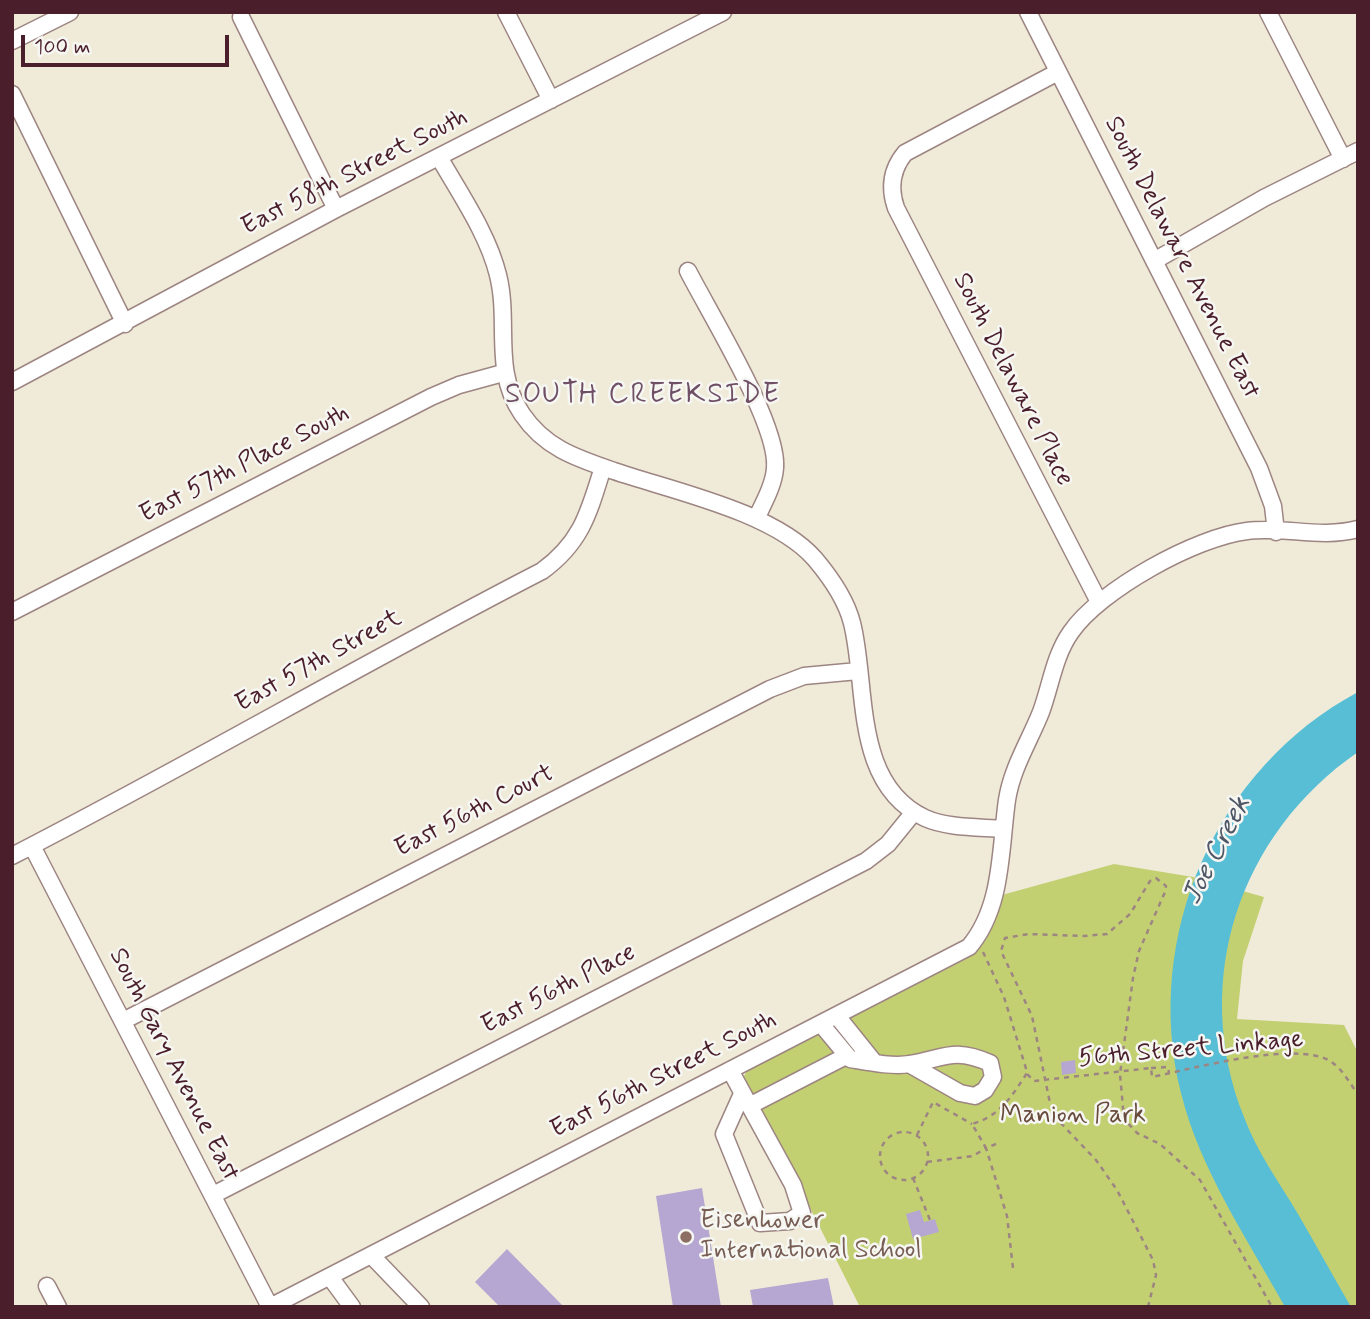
<!DOCTYPE html>
<html>
<head>
<meta charset="utf-8">
<style>
  body { margin:0 }
  #map { position:relative; width:1370px; height:1319px; overflow:hidden; background:#f0ebd9; font-family:Mynerve,sans-serif }
  canvas { display:block }
  .frame { position:absolute; inset:0; border:14px solid #4a1f2b; pointer-events:none }
  .scale { position:absolute; left:21px; top:35px; width:208px; height:32px; box-sizing:border-box; border:4px solid #4a1f2b; border-top:0; padding-left:9px; font-size:21px; line-height:24px; white-space:nowrap; color:#4a1f2b; -webkit-text-stroke:5px #f6f6f2; paint-order:stroke }
</style>
</head>
<body>
<div id="map">
<canvas width="1370" height="1319"></canvas>
<div class="frame"></div>
<div class="scale">100 m</div>
</div>
<script>
const g = document.querySelector('canvas').getContext('2d');
g.lineJoin = 'round';
function paint(path, color) {
  g.fillStyle = color;
  g.fill(path, 'evenodd');
}
function strokePath(path, color, width, dash) {
  g.strokeStyle = color;
  g.lineWidth = width;
  g.lineCap = dash ? 'butt' : 'round';
  g.setLineDash(dash || []);
  g.stroke(path);
}
function drawText(font, color, halo, rows, align = 'center') {
  g.font = font + ' Mynerve,sans-serif';
  g.lineWidth = 5;
  g.setLineDash([]);
  g.textBaseline = 'middle';
  g.strokeStyle = halo;
  g.fillStyle = color;
  for (const [text, x, y, turn = 0] of rows) {
    g.save();
    g.translate(x, y);
    g.rotate((+turn || 0) * Math.PI / 180);
    g.textAlign = isNaN(turn) ? turn : align;
    if (halo) g.strokeText(text, 0, 0);
    g.fillText(text, 0, 0);
    g.restore();
  }
}
paint(new Path2D(`
  M 1114,864 L 1193,877 L 1264,897 L 1243,961 L 1237,1019 L 1344,1025 L 1358,1053 L 1358,1307 L 860,1307 L 747,1083 L 744,1076 L 747,1071 L 966,959 L 986,940 L 1002,895 Z`), '#c3d072');
paint(new Path2D(`
  M 1358,692 L 1358,752 C 1239,834 1190,981 1244,1117 C 1257,1152 1279,1182 1298,1214 C 1316,1245 1333,1276 1351,1307 L 1285,1307 C 1247,1238 1200,1170 1181,1093 C 1142,936 1216,768 1358,692 Z`), '#57bed5');
paint(new Path2D(`
  M 1075,1060 L 1076,1073 L 1062,1075 L 1061,1062 Z
  M 702,1188 L 721,1307 L 673,1307 L 656,1196 Z
  M 920,1210 L 924,1222 L 935,1219 L 939,1232 L 913,1239 L 906,1214 Z
  M 507,1249 L 564,1307 L 500,1307 L 475,1282 Z
  M 828,1278 L 834,1307 L 753,1307 L 750,1290 Z`), '#b5a7d1');
const minor = new Path2D(`
  M 506,12 L 551,100
  M 1028,12 L 1259,468 L 1273,506 L 1276,532
  M 1268,12 L 1343,159
  M 241,17 L 336,209
  M 12,41 L 70,12
  M 1058,72 L 905,153 C 891,170 889,188 896,208 L 1099,602
  M 12,94 L 125,324
  M 439,157 C 460,194 488,234 498,275 C 510,323 492,370 522,414 C 545,448 576,458 614,471 C 673,491 774,512 815,559 C 831,578 846,599 852,623 C 868,686 852,784 925,818 C 947,828 979,827 1003,829
  M 1154,261 L 1264,198 L 1358,151
  M 688,271 C 710,314 779,425 775,468 C 774,485 763,504 756,519
  M 12,382 L 336,209 L 723,12
  M 12,612 L 431,397 L 459,385 L 503,373
  M 32,846 L 270,1307
  M 12,856 C 191,764 363,663 542,571 C 582,542 589,512 603,467
  M 837,1016 L 874,1062
  M 123,1021 L 770,689 L 804,676 L 858,671
  M 821,1024 L 850,1059 C 868,1062 892,1067 910,1064 C 945,1058 953,1047 990,1063 L 993,1077 L 985,1090 L 975,1096 L 960,1093 L 909,1064
  M 730,1070 L 793,1185 L 802,1213 L 790,1221 L 760,1223 L 724,1134 L 742,1094
  M 751,1105 L 846,1056
  M 213,1195 L 866,861 L 888,844 L 914,812
  M 371,1255 L 421,1307
  M 330,1277 L 352,1307
  M 47,1286 L 58,1307
  M 270,1307 L 969,947 C 1003,907 1000,849 1007,800 C 1012,768 1029,742 1041,712 C 1051,685 1054,656 1071,632 C 1100,590 1196,537 1247,531 C 1284,526 1320,539 1358,529`);
strokePath(minor, '#9d8582', 19);
strokePath(new Path2D(`
  M 983,952 L 1004,997 L 1028,1075 L 1034,1081 L 1151,1068 L 1152,1077 C 1191,1069 1296,1040 1330,1061 C 1343,1069 1349,1083 1358,1094
  M 1151,1068 L 1168,1067 L 1169,1073
  M880 1156a24 24 0 1 1 48 0a24 24 0 1 1-48 0Z
  M 917,1135 L 933,1102 L 972,1124
  M 996,1144 L 986,1148 L 972,1124 C 1000,1116 1012,1096 1027,1073
  M 927,1162 L 973,1156 L 986,1148 L 1007,1216 L 1013,1268
  M 913,1178 L 930,1220
  M 1148,1307 L 1156,1275 L 1153,1260 L 1117,1190 L 1096,1160 L 1057,1119 L 1050,1103 L 1032,1016 L 1001,951 L 1005,938 L 1029,934 L 1084,936 L 1107,934 L 1130,914 L 1150,881 L 1156,878 L 1166,886 L 1165,892 L 1139,951 L 1133,978 L 1120,1074 L 1124,1119 L 1137,1133 L 1160,1144 L 1200,1180 L 1272,1307`), '#9d8582', 2.5, [5, 5]);
strokePath(minor, '#fff', 16);
for (const [x, y, r, color] of [
  [686,1237,7,"#8d6e63"]
]) {
  const dot = new Path2D();
  dot.arc(x, y, r, 0, 2 * Math.PI);
  g.fillStyle = color;
  g.fill(dot);
  strokePath(dot, '#f6f6f2', 2.5);
}
drawText('26px', '#4a1f2b', '#f6f6f2', [
  ["East 58th Street South",355,173,-27],
  ["South Delaware Avenue East",1181,258,63],
  ["South Delaware Place",1012,380,63],
  ["East 57th Place South",245,465,-27],
  ["East 57th Street",319,662,-29],
  ["East 56th Court",475,812,-27],
  ["East 56th Place",559,990,-27],
  ["56th Street Linkage",1191,1050,-5],
  ["South Gary Avenue East",173,1065,63],
  ["East 56th Street South",664,1076,-27]
]);
drawText('26px', '#684b3d', '#f6f6f2', [
  ["Manion Park",1073,1117]
]);
drawText('26px', '#785e54', '#f6f6f2', [
  ["Eisenhower",700,1222],
  ["International School",700,1252]
], 'left');
g.letterSpacing = '2px';
drawText('28px', '#6f4f65', '#f6f6f2', [
  ["SOUTH CREEKSIDE",643,396]
]);
g.letterSpacing = '0px';
drawText('italic 28px', '#4f5766', '#f6f6f2', [
  ["Joe Creek",1218,851,-63]
]);
</script>
</body>
</html>
